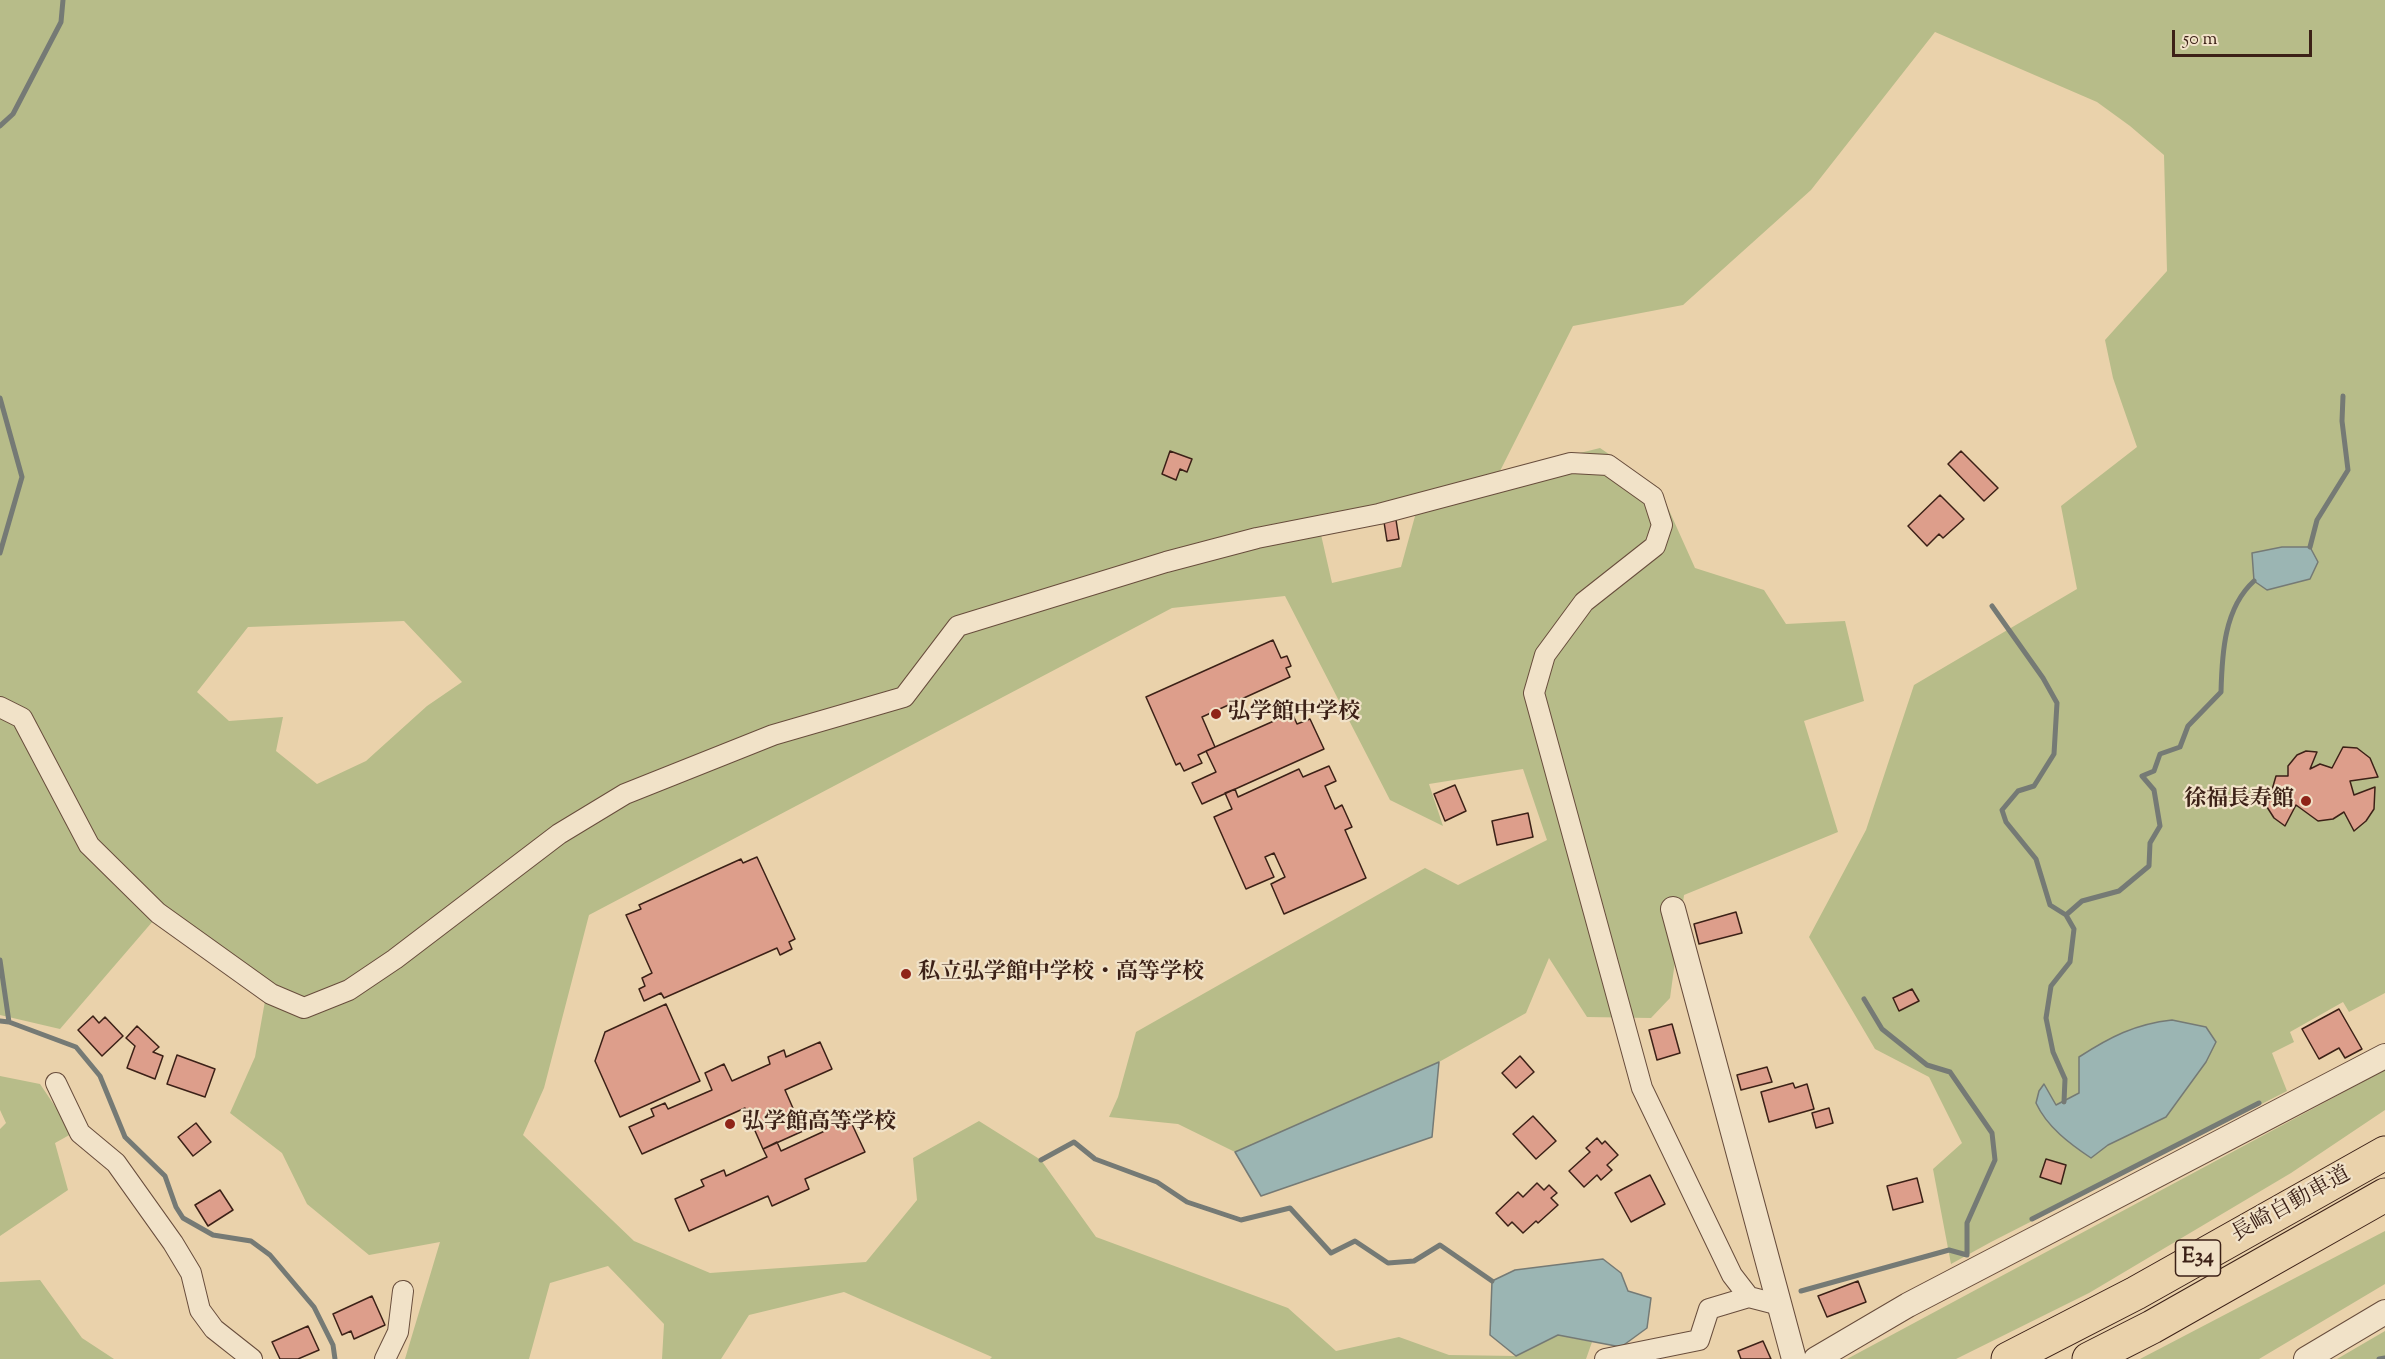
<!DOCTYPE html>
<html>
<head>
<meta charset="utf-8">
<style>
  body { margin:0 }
  #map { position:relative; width:2385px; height:1359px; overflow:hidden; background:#ead2ab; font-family:"Sorts Mill Goudy",serif }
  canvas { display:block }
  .scale { position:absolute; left:2172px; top:30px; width:140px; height:27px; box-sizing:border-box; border:3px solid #3c2117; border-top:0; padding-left:8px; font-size:18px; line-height:21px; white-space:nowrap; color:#3c2117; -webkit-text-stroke:4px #f1e2c8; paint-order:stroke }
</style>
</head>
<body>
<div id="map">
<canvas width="2385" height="1359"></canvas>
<div class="scale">50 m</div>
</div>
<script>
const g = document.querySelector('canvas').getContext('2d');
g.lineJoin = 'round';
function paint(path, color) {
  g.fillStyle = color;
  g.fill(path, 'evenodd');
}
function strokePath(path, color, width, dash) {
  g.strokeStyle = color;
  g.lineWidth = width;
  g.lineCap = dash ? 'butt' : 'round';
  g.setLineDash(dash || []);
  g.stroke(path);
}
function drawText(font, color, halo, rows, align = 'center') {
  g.font = font + ' "Sorts Mill Goudy","Noto Serif JP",serif';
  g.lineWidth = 4.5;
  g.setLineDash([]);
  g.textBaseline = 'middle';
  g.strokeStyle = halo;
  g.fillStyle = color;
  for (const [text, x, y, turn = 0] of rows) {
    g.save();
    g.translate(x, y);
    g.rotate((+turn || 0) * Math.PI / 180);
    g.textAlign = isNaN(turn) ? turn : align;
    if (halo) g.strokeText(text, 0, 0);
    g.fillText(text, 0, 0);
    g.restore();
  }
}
paint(new Path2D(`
  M 0,0 L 2385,0 L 2385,993 L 2349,1012 L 2343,1002 L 2290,1032 L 2294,1042 L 2272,1053 L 2287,1091 L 1991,1242 L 1951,1264 L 1933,1169 L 1962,1143 L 1929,1077 L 1875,1049 L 1809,937 L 1866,830 L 1914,685 L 2077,589 L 2061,506 L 2137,447 L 2113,378 L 2105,340 L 2167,271 L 2164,155 L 2130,126 L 2097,102 L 1935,32 L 1811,190 L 1683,305 L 1573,326 L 1499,473 L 1600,448 L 1659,488 L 1695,568 L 1764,590 L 1786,624 L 1845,621 L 1864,701 L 1804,721 L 1838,832 L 1684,895 L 1670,998 L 1651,1018 L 1587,1017 L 1549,958 L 1526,1013 L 1439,1062 L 1235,1152 L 1178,1124 L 1109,1117 L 1118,1097 L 1136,1032 L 1425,868 L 1458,885 L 1547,840 L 1523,769 L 1429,784 L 1443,826 L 1390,800 L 1285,596 L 1172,608 L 589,915 L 544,1088 L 523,1135 L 634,1241 L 710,1273 L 866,1262 L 917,1200 L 913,1158 L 979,1121 L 1041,1160 L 1096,1237 L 1288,1308 L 1336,1351 L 1399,1337 L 1449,1355 L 1516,1356 L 1558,1335 L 1592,1342 L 1586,1359 L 990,1359 L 992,1357 L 844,1292 L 749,1315 L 721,1359 L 662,1359 L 664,1324 L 608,1266 L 550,1283 L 529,1359 L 405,1359 L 440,1242 L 369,1255 L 307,1204 L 282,1153 L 230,1113 L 255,1057 L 265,1001 L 153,921 L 60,1029 L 0,1015 ZM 1420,498 L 1401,567 L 1332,583 L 1317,517 ZM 404,621 L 462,682 L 427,706 L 366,761 L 317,784 L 276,751 L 283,717 L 229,721 L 197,692 L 248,627 Z
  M 2385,1070 L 2385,1110 L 2291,1173 L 2089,1293 L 1956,1359 L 1847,1359 Z
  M 0,1076 L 40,1084 L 73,1133 L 55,1143 L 68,1190 L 0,1236 L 0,1129 L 6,1123 L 0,1110 Z
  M 2385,1231 L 2385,1284 L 2259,1359 L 2140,1359 Z
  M 40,1280 L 82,1338 L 114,1359 L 0,1359 L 0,1282 Z
  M 2385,1331 L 2385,1359 L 2337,1359 Z`), '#b7bc89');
const water = new Path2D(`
  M 2282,547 L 2310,547 L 2318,562 L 2310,579 L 2267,590 L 2254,581 L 2252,553 Z
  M 2172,1020 L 2206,1027 L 2216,1042 L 2206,1062 L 2166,1117 L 2108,1145 L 2091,1158 C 2070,1144 2047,1127 2036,1103 L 2039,1091 L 2044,1084 L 2056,1105 L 2079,1093 L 2079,1057 C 2110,1037 2135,1024 2172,1020 Z
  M 1439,1062 L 1432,1137 L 1261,1196 L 1235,1152 Z
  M 1603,1259 L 1621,1273 L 1628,1291 L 1651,1298 L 1647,1328 L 1621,1347 L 1558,1335 L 1516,1356 L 1490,1335 L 1492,1281 L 1515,1270 Z`);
paint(water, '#9bb5b3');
strokePath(water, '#757a75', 1.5);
strokePath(new Path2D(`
  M 0,126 L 13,114 L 61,22 L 63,0
  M 0,398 L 22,477 L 0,553
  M 2310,547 L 2317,520 L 2348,470 L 2342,421 L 2343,396
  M 1992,606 L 2043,678 L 2057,703 L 2054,754 L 2034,786 L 2018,791 L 2002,810 L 2006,822 L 2036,859 L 2050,905 L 2066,915 L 2074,929 L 2070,962 L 2051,986 L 2046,1018 L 2053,1052 L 2065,1079 L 2064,1102
  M 2066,915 L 2082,901 L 2119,891 L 2149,866 L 2150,843 L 2160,826 L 2154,790 L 2142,776 L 2154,771 L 2160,754 L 2180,747 L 2188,726 L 2221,692 C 2222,654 2224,608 2254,581
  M 0,960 L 9,1022
  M 0,1021 L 9,1022 L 76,1047 L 100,1076 L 125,1137 L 165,1176 L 176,1207 L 183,1218 L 213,1235 L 251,1241 L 270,1255 L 314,1307 L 333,1345 L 335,1359
  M 1041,1160 L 1074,1142 L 1095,1159 L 1157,1182 L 1187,1202 L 1241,1220 L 1290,1208 L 1331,1253 L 1355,1241 L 1388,1263 L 1414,1261 L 1440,1245 L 1492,1281
  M 2032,1219 L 2259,1103
  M 1801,1291 L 1949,1250 L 1967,1255 L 1967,1223 L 1995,1160 L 1992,1133 L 1950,1072 L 1927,1065 L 1882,1029 L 1864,999
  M 2379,1359 L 2385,1358`), '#757a75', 5);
const building = new Path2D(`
  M 1170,451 L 1192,459 L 1187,472 L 1180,469 L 1176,480 L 1162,474 Z
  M 1961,451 L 1998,488 L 1984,501 L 1948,464 Z
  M 1940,495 L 1964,519 L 1943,538 L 1939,534 L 1927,546 L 1908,526 Z
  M 1396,520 L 1399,539 L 1387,541 L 1384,522 Z
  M 1273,640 L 1281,658 L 1287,656 L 1291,666 L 1286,668 L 1290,677 L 1202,717 L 1215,747 L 1198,755 L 1202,763 L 1184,771 L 1180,763 L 1176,765 L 1146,697 Z
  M 1292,713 L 1297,724 L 1310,719 L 1324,749 L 1202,804 L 1192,783 L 1216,772 L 1206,751 Z
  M 2343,747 L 2357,748 L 2370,758 L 2378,777 L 2350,781 L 2354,795 L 2375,787 L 2374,809 L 2366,821 L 2354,831 L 2344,812 L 2333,819 L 2318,821 L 2296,805 L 2285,826 L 2274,818 L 2267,807 L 2276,776 L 2288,776 L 2288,766 L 2297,755 L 2306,751 L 2317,752 L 2310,769 L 2320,764 L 2332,768 Z
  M 1329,766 L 1336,781 L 1325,786 L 1335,809 L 1342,805 L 1352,827 L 1345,830 L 1366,878 L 1284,914 L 1271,884 L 1285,877 L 1274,853 L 1265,857 L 1274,877 L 1246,889 L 1214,817 L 1232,809 L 1225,793 L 1235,789 L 1238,797 L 1299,769 L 1303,777 Z
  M 1455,785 L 1466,811 L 1445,821 L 1434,794 Z
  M 1528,813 L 1533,837 L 1497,845 L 1492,821 Z
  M 757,857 L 795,939 L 789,942 L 792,949 L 780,955 L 777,948 L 664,998 L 661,993 L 644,1001 L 639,989 L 645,986 L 642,978 L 652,973 L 626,915 L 641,909 L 639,905 L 741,859 L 743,863 Z
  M 1736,912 L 1742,933 L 1699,944 L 1694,924 Z
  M 1912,989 L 1919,1001 L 1899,1011 L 1893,998 Z
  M 666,1004 L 700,1081 L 620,1117 L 595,1061 L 605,1032 Z
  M 2339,1009 L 2362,1049 L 2345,1058 L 2339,1048 L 2319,1059 L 2302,1029 Z
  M 93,1016 L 99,1023 L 105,1017 L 123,1036 L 102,1056 L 78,1030 Z
  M 1672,1024 L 1680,1053 L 1657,1060 L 1649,1030 Z
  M 137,1026 L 159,1047 L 153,1052 L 163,1056 L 155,1079 L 127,1068 L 135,1046 L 126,1038 Z
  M 820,1042 L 832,1069 L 785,1090 L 803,1131 L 763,1149 L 745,1108 L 642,1154 L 629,1127 L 654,1116 L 651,1109 L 665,1103 L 668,1109 L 712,1090 L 705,1073 L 724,1064 L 732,1081 L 770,1064 L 768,1057 L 784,1050 L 786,1057 Z
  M 177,1055 L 215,1069 L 205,1097 L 167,1084 Z
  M 1520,1056 L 1534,1072 L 1516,1088 L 1502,1073 Z
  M 1767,1067 L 1772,1082 L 1741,1090 L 1737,1075 Z
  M 1793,1083 L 1795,1088 L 1807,1084 L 1814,1109 L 1769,1122 L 1761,1092 Z
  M 1829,1108 L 1833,1123 L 1816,1128 L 1812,1113 Z
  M 1533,1116 L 1556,1141 L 1536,1159 L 1513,1134 Z
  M 839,1117 L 842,1124 L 850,1120 L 865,1152 L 805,1179 L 809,1189 L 772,1206 L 768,1196 L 689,1231 L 675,1199 L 704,1186 L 701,1180 L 724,1170 L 726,1176 L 767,1157 L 763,1149 L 777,1142 L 781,1151 L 829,1129 L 827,1123 Z
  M 196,1123 L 211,1142 L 193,1156 L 178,1137 Z
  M 1597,1138 L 1602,1144 L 1605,1141 L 1618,1155 L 1607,1165 L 1612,1170 L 1601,1180 L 1597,1175 L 1584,1187 L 1569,1171 L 1590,1152 L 1586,1148 Z
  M 2046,1159 L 2066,1165 L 2061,1184 L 2040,1177 Z
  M 1650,1175 L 1665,1204 L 1631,1222 L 1615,1193 Z
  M 1917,1178 L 1923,1202 L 1893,1210 L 1887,1186 Z
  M 1537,1183 L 1544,1190 L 1549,1185 L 1557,1193 L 1551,1198 L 1558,1205 L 1538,1223 L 1536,1221 L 1523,1233 L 1512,1222 L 1508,1226 L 1496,1213 L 1518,1192 L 1523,1197 Z
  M 220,1190 L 233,1210 L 208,1226 L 195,1205 Z
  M 1858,1281 L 1866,1302 L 1827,1317 L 1818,1296 Z
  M 372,1296 L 385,1325 L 354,1339 L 351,1331 L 342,1335 L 333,1314 Z
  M 308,1326 L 319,1350 L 298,1359 L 280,1359 L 272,1342 Z
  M 1763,1341 L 1771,1359 L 1741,1359 L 1738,1351 Z`);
paint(building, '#dd9e8b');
strokePath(building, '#3c2117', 1.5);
const minor = new Path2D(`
  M 0,707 L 22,718 L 89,845 L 158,913 L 271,994 L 304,1008 L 349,990 L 395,959 L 559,834 L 625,794 L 773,735 L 904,697 L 958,626 L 1166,562 L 1257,538 L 1379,514 L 1571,463 L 1608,465 L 1653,497 L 1662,525 L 1655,546 L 1584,602 L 1545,655 L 1534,693 L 1642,1088 L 1732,1275 L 1749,1297
  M 56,1083 L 80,1133 L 116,1163 L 173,1243 L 191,1273 L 200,1310 L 214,1329 L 252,1359
  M 385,1359 L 398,1332 L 403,1291
  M 1605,1359 L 1699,1340 L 1709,1309 L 1749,1297 L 1780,1305`);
const tertiary = new Path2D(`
  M 1673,909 L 1794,1359
  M 1816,1359 L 1908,1305 L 2385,1056
  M 2306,1359 L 2385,1312`);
const motorway = new Path2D(`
  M 2008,1359 L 2136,1293 L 2385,1153
  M 2089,1359 L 2152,1327 L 2385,1195`);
strokePath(minor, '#684d3c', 22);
strokePath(tertiary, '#684d3c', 26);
strokePath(motorway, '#3c2117', 35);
strokePath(minor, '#f1e2c8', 20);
strokePath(tertiary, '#f1e2c8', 24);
strokePath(motorway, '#ead2ab', 33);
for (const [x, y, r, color] of [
  [1216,714,6,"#8f2418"],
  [2306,801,6,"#8f2418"],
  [906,974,6,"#8f2418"],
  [730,1124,6,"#8f2418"]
]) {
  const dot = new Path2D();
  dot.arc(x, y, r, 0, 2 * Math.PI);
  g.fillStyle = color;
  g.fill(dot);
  strokePath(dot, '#f1e2c8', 2);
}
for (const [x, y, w] of [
  [2198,1258,45]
]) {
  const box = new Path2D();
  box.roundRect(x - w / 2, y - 18, w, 36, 4.5);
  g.fillStyle = '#f1e2c8';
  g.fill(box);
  strokePath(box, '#3c2117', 1.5);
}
drawText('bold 21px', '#3c2117', null, [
  ["E34",2198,1258]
]);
drawText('bold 22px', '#3c2117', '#f1e2c8', [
  ["弘学館中学校",1228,714],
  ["徐福長寿館",2294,801,"right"],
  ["私立弘学館中学校・高等学校",918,974],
  ["弘学館高等学校",742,1124]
], 'left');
drawText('22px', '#3c2117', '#f1e2c8', [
  ["長崎自動車道",2292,1206,-29]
]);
</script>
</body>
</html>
